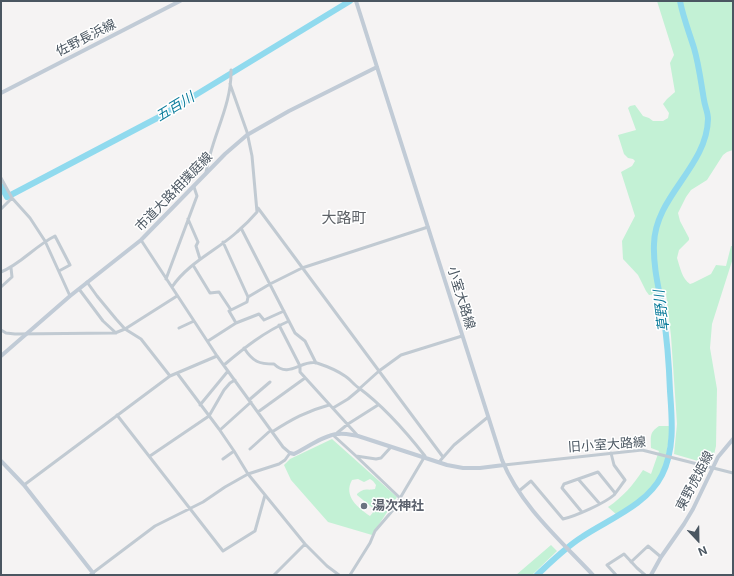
<!DOCTYPE html>
<html>
<head>
<meta charset="utf-8">
<style>
  body { margin:0 }
  #map { position:relative; width:734px; height:576px; overflow:hidden; background:#f5f3f3; font-family:Inter,sans-serif }
  canvas { display:block }
  .frame { position:absolute; inset:0; border:2px solid #4a5661; pointer-events:none }
  .north { position:absolute; left:678px; top:520px; width:40px; height:40px; -webkit-text-stroke:3px #fff; paint-order:stroke; rotate:158deg; font-size:11px; font-weight:700; line-height:16px; text-align:center; color:#4a5661 }
  .north::after { content:''; display:block; margin:auto; width:14px; height:18px; background:#4a5661; clip-path:polygon(50% 0,100% 100%,50% 72%,0 100%) }
</style>
</head>
<body>
<div id="map">
<canvas width="734" height="576"></canvas>
<div class="frame"></div>
<div class="north">N</div>
</div>
<script>
const g = document.querySelector('canvas').getContext('2d');
g.lineJoin = 'round';
function paint(path, color) {
  g.fillStyle = color;
  g.fill(path, 'evenodd');
}
function strokePath(path, color, width, dash) {
  g.strokeStyle = color;
  g.lineWidth = width;
  g.lineCap = dash ? 'butt' : 'round';
  g.setLineDash(dash || []);
  g.stroke(path);
}
function drawText(font, color, halo, rows, align = 'center') {
  g.font = font + ' Inter,"Noto Sans JP",sans-serif';
  g.lineWidth = 3;
  g.setLineDash([]);
  g.textBaseline = 'middle';
  g.strokeStyle = halo;
  g.fillStyle = color;
  for (const [text, x, y, turn = 0] of rows) {
    g.save();
    g.translate(x, y);
    g.rotate((+turn || 0) * Math.PI / 180);
    g.textAlign = isNaN(turn) ? turn : align;
    if (halo) g.strokeText(text, 0, 0);
    g.fillText(text, 0, 0);
    g.restore();
  }
}
paint(new Path2D(`
  M 657,1 L 733,1 L 733,150 L 727,152 L 723,155 L 707,180 L 691,190 L 686,197 L 678,213 L 680,221 L 689,238 L 689,240 L 679,250 L 677,258 C 680,267 682,279 690,284 L 693,283 L 711,274 L 716,265 L 726,266 L 731,246 L 733,246 L 733,258 L 712,324 L 710,348 L 717,389 L 716,446 L 713,459 L 705,463 L 674,454 L 677,424 L 671,336 L 666,293 L 649,295 L 646,291 L 638,275 L 623,259 L 622,241 L 635,216 L 621,172 L 632,166 L 635,161 L 633,159 L 628,158 L 624,154 L 618,135 L 636,130 L 628,108 L 630,106 L 635,105 L 643,116 L 649,118 L 653,121 L 663,121 L 668,118 L 669,113 L 663,104 L 667,99 L 675,92 L 670,63 L 674,55 Z
  M 659,426 L 670,426 C 669,437 668,449 665,460 C 660,486 636,501 617,515 L 608,507 C 623,497 633,485 643,470 L 651,474 L 659,451 L 651,448 C 651,436 649,433 659,426 Z
  M 332,439 L 397,497 L 372,535 L 328,522 L 291,480 L 284,465 L 290,459 ZM 358,479 L 364,482 L 370,479 L 373,481 L 376,485 L 375,489 C 366,491 366,487 357,494 L 357,495 L 375,510 L 370,516 C 358,508 343,496 352,480 Z
  M 551,545 L 557,551 L 532,575 L 516,575 Z`), '#c3f1d5');
strokePath(new Path2D(`
  M 1,186 L 7,197 L 161,116 L 350,1
  M 537,575 C 551,562 566,547 582,537 C 609,519 647,505 662,475 C 675,449 672,419 670,391 C 669,364 667,338 663,312 C 659,289 653,267 654,244 C 655,196 707,167 708,119 C 708,112 705,107 704,100 C 701,83 699,65 694,48 C 689,32 683,17 680,1`), '#90daee', 6);
strokePath(new Path2D(`
  M 206,173 C 211,138 232,106 231,70
  M 1,178 L 12,198 L 30,218 L 45,241 L 70,296
  M 258,208 L 379,371 L 359,389
  M 1,209 L 12,198
  M 188,219 L 198,242 L 196,246 L 200,259
  M 241,228 L 295,333 L 305,341 L 316,363
  M 193,265 L 210,293 L 219,292 L 231,310
  M 1,272 C 21,264 35,246 55,236 L 70,265 L 59,271
  M 166,279 L 197,196 L 194,187
  M 87,282 L 97,296 L 116,319 L 125,329 L 141,339 L 170,376
  M 1,287 L 12,277 L 11,268
  M 172,287 C 188,263 216,251 237,232 C 244,226 251,219 257,212 L 252,156 L 247,132 L 230,84
  M 79,289 L 103,321 L 116,333
  M 248,297 L 270,284 L 302,268 L 428,227
  M 236,323 L 259,314 L 264,320 L 284,311
  M 279,325 L 300,366 L 300,372 L 358,436
  M 179,328 L 194,321
  M 1,330 L 6,333 L 15,334 L 115,333 L 125,329 L 177,296
  M 208,341 L 236,323 L 229,311 L 247,302 L 248,297 L 223,242
  M 244,348 C 253,362 259,364 274,364 C 289,379 302,359 317,363 C 326,366 338,371 345,376 C 350,379 354,385 359,388 C 382,405 407,433 425,456 L 393,510 L 375,531 L 370,543 L 350,575
  M 224,365 C 244,348 264,332 289,321
  M 177,373 L 219,429 L 234,451 L 248,474 L 305,544
  M 249,400 L 270,382
  M 200,405 L 228,371
  M 333,408 L 348,399 L 360,389
  M 258,412 L 305,378
  M 117,415 L 223,551 L 255,531 L 265,495
  M 220,430 L 251,402
  M 272,432 C 292,419 307,411 329,405
  M 337,433 L 348,424 L 378,405
  M 333,435 L 356,456 L 376,459 L 381,458 L 391,447
  M 250,449 L 271,430
  M 150,456 L 209,416 L 224,390 L 230,383 L 235,380
  M 356,456 L 400,498
  M 443,457 L 379,371 L 401,355 L 462,336
  M 223,459 L 234,451
  M 439,462 L 454,445 L 488,417
  M 504,465 L 642,450 L 733,473
  M 579,480 L 599,503
  M 24,485 L 170,376 L 217,356
  M 519,491 L 531,481 L 563,519 C 576,516 605,503 614,495 C 618,490 622,484 625,480 L 614,465 L 611,453
  M 581,511 L 562,488 L 564,484 L 598,472 L 615,493
  M 631,562 L 648,546 L 661,557
  M 90,575 L 155,526 L 203,502 L 225,487 L 248,474 L 279,464 L 285,460 L 290,453 L 283,447 L 217,356 L 141,240
  M 274,575 L 305,544 L 327,566 L 339,575
  M 616,575 L 607,565 L 624,554 L 637,568 L 645,575`), '#c1cad2', 3);
strokePath(new Path2D(`
  M 356,1 L 502,460 C 520,505 560,540 593,575
  M 1,93 L 180,1
  M 1,356 L 70,296 L 141,240 L 225,154 L 247,135 L 289,111 L 377,67
  M 290,453 L 294,454 C 306,448 326,434 338,434 C 345,433 351,435 358,436 L 447,465 L 463,468 L 480,468 L 504,465
  M 1,461 L 24,485 L 93,573
  M 651,575 L 661,557 L 684,524 L 693,509 L 718,457 L 733,439`), '#c1cbd6', 4);
for (const [x, y, r, color] of [
  [364,506,4,"#6b7280"]
]) {
  const dot = new Path2D();
  dot.arc(x, y, r, 0, 2 * Math.PI);
  g.fillStyle = color;
  g.fill(dot);
  strokePath(dot, '#fff', 1.5);
}
drawText('13px', '#4a5661', '#fff', [
  ["佐野長浜線",86,38,-27],
  ["市道大路相撲庭線",174,192,-46],
  ["小室大路線",461,298,73],
  ["旧小室大路線",607,445,-4],
  ["東野虎姫線",695,481,-62]
]);
drawText('bold 13px', '#5b616d', '#fff', [
  ["湯次神社",372,506]
], 'left');
drawText('italic 14px', '#0c7c9b', '#fff', [
  ["五百川",175,107,-31],
  ["草野川",662,311,-97]
]);
drawText('15px', '#5f6368', '#fff', [
  ["大路町",344,218]
]);
</script>
</body>
</html>
